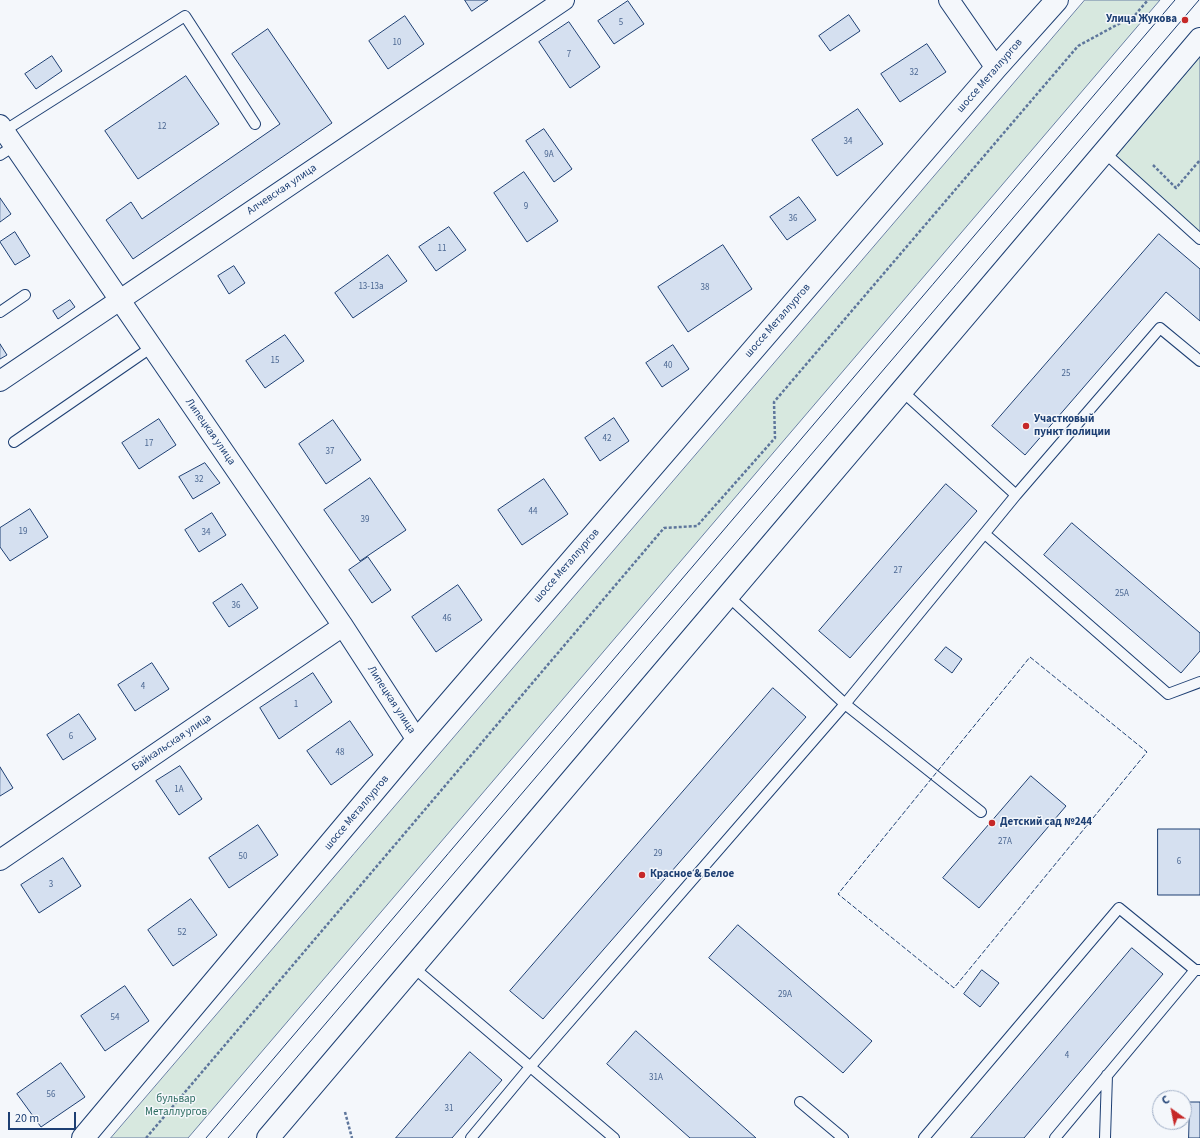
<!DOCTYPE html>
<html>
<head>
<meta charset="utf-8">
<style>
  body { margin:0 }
  #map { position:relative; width:1200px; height:1138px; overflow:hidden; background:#f4f7fb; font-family:"Source Sans 3",sans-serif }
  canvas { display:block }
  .north { position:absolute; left:1152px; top:1090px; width:40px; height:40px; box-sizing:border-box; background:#f4f7fb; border:1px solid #9eadc5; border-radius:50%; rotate:327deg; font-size:11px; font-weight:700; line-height:16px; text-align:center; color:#1d3f73 }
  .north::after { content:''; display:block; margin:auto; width:14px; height:18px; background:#c62828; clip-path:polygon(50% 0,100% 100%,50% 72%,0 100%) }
  .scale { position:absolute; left:8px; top:1112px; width:68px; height:18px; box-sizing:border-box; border:2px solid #1d3f73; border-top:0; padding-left:5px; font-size:12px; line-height:14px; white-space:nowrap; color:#1d3f73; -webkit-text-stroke:3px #f4f7fb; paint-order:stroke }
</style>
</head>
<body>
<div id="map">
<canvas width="1200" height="1138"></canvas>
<div class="north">С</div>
<div class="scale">20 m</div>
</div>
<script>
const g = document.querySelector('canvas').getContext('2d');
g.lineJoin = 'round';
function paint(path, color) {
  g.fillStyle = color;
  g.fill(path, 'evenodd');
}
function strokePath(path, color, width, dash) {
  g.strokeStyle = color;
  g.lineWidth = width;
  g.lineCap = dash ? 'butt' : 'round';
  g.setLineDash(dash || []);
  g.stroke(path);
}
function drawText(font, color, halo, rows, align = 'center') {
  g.font = font + ' "Source Sans 3",sans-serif';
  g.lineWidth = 3;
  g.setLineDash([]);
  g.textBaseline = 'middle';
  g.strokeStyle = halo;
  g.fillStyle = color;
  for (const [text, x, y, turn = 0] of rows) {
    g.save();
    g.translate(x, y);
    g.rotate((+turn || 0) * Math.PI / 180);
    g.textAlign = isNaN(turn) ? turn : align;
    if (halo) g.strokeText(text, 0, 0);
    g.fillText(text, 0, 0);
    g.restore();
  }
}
const green = new Path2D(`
  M 1085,0 L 1160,0 L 188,1138 L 111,1138 Z
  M 1200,57 L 1200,239 L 1113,160 Z`);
paint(green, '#d7e8df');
strokePath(green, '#687fa3', 1);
const building = new Path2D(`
  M 465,0 L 488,0 L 472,11 Z
  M 628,1 L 644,24 L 614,44 L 598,21 Z
  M 849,15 L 860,31 L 830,51 L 819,36 Z
  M 405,16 L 424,44 L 388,69 L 369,41 Z
  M 569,22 L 600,67 L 570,88 L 539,42 Z
  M 268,29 L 332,123 L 133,259 L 106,220 L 131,202 L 142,219 L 280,124 L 232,54 Z
  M 927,44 L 946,72 L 900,102 L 881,74 Z
  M 52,56 L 62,71 L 36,89 L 25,74 Z
  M 186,76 L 219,124 L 138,179 L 105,131 Z
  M 858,109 L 883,144 L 837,176 L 812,140 Z
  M 544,129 L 572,169 L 554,182 L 526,141 Z
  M 524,172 L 558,221 L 527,242 L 494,193 Z
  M 799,197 L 816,220 L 787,240 L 770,217 Z
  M 0,198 L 11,214 L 0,222 Z
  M 449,227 L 466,250 L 436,271 L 419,247 Z
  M 15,232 L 30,256 L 15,265 L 0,242 Z
  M 1159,234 L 1200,269 L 1200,321 L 1166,292 L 1025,455 L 992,426 Z
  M 723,245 L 752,289 L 688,332 L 658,287 Z
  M 388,255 L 407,281 L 353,318 L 335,293 Z
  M 234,266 L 245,283 L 229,294 L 218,276 Z
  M 70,300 L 75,307 L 58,319 L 53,311 Z
  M 285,335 L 304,361 L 265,388 L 246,361 Z
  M 0,344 L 7,355 L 0,359 Z
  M 673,345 L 689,369 L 662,387 L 646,363 Z
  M 614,418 L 629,441 L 600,461 L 585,438 Z
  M 159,419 L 176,445 L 139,469 L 122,443 Z
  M 333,420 L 361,460 L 326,484 L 299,444 Z
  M 205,463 L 220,483 L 193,499 L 179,477 Z
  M 370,478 L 406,530 L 360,561 L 324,510 Z
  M 544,479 L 568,514 L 522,545 L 498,510 Z
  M 946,484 L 977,511 L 850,658 L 819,631 Z
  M 30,509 L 48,537 L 10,561 L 0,547 L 0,528 Z
  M 212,513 L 226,535 L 199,552 L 185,530 Z
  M 1072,523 L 1200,633 L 1200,651 L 1181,673 L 1044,555 Z
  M 368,557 L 391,590 L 372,603 L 349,570 Z
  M 242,584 L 258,608 L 229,627 L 213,603 Z
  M 458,585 L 482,620 L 436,652 L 412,617 Z
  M 946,647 L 962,659 L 952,673 L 935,660 Z
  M 152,663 L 169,689 L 135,711 L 118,685 Z
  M 313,673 L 332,702 L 279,739 L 260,708 Z
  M 773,688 L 806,717 L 543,1019 L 510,991 Z
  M 79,714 L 96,739 L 63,760 L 47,735 Z
  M 350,721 L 373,755 L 331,785 L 307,751 Z
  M 180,766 L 202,799 L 179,815 L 156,781 Z
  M 0,767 L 13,788 L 0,796 Z
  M 1031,776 L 1066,806 L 979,908 L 943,878 Z
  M 258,825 L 278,855 L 229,888 L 209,858 Z
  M 1158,829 L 1200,829 L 1200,895 L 1158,895 Z
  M 63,858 L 81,886 L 39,913 L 21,885 Z
  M 191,899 L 217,935 L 173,966 L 148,930 Z
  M 738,925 L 872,1041 L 843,1073 L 709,958 Z
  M 1132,948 L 1163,974 L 1024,1138 L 971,1138 Z
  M 982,970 L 999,983 L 980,1007 L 964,994 Z
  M 125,986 L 149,1021 L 105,1051 L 81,1016 Z
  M 636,1031 L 655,1048 L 756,1138 L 690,1138 L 607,1064 Z
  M 470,1052 L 502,1080 L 452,1138 L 396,1138 Z
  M 61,1063 L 85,1097 L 41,1127 L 17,1094 Z
  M 1190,1102 L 1200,1102 L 1200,1138 L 1189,1138 Z`);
paint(building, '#d5e0f0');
strokePath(building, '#1d3f73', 1);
const lane = new Path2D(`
  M 4,131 L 185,16 L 255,124
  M 1104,152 L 1200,239
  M 0,155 L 14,146
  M 0,312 L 25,295
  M 902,391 L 1016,495
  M 14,442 L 152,347
  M 985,534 L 1168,694 L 1200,682
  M 728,596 L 845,704 L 981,812
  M 413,967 L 614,1138
  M 800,1102 L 843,1138
  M 471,1138 L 530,1067 L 845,704 L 1016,495 L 1160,328 L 1200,361
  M 924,1138 L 1119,908 L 1195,970 L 1200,970
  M 1055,1138 L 1195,970
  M 1105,1138 L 1107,1075`);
const street = new Path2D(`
  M 949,0 L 996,68
  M 0,125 L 343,626 L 417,740
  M 0,381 L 564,0
  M 0,860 L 343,626`);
const secondary = new Path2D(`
  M 83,1138 L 417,740 L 996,68 L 1057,0
  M 268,1138 L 1200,39`);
strokePath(lane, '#1d3f73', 12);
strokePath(street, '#1d3f73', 22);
strokePath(secondary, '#1d3f73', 24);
strokePath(new Path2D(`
  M 1153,165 L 1176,188 L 1200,160
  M 345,1112 L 352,1138
  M 146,1138 L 664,528 L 697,526 L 775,438 L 774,402 L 1078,46 L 1135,15 L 1148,0`), '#5e769c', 2.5, [3, 2]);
strokePath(lane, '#f4f7fb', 10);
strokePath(street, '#f4f7fb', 20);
strokePath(secondary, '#f4f7fb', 22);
strokePath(new Path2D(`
  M 206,1138 L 1175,0
  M 228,1138 L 1199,0`), '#1d3f73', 1);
strokePath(new Path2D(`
  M 1030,657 L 1147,752 L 954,988 L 838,894 Z`), '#1d3f73', 1, [5, 2]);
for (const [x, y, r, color] of [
  [1185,20,4,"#c62828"],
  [1026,426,4,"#c62828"],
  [992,823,4,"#c62828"],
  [642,875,4,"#c62828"]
]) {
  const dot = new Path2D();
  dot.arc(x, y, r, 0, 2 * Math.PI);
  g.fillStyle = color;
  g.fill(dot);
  strokePath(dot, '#f4f7fb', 1.5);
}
drawText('9px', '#4b6792', null, [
  ["5",621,23],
  ["10",397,43],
  ["7",569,55],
  ["32",914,73],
  ["12",162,127],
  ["34",848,142],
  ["9А",549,155],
  ["9",526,207],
  ["36",793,219],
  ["11",442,249],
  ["13-13а",371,287],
  ["38",705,288],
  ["15",275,361],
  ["40",668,366],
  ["25",1066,374],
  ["42",607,439],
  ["17",149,444],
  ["37",330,452],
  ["32",199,480],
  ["44",533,512],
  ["39",365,520],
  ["19",23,532],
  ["34",206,533],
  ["27",898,571],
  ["25А",1122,594],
  ["36",236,606],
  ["46",447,619],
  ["4",143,687],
  ["1",296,705],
  ["6",71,737],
  ["48",340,753],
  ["1А",179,790],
  ["27А",1005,842],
  ["29",658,854],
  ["50",243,857],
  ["6",1179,862],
  ["3",51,885],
  ["52",182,933],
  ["29А",785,995],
  ["54",115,1018],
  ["4",1067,1056],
  ["31А",656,1078],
  ["56",51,1095],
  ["31",449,1109]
]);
drawText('bold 11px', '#1d3f73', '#f4f7fb', [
  ["Улица Жукова",1177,20,"right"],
  ["Участковый",1034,420],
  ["пункт полиции",1034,433],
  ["Детский сад №244",1000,823],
  ["Красное & Белое",650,875]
], 'left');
drawText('11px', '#1d3f73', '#f4f7fb', [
  ["шоссе Металлургов",990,76,-49],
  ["Алчевская улица",282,190,-34],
  ["шоссе Металлургов",778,321,-49],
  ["Липецкая улица",210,432,55],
  ["шоссе Металлургов",567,566,-49],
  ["Липецкая улица",391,700,57],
  ["Байкальская улица",172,743,-34],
  ["шоссе Металлургов",357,813,-50]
]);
drawText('11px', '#2c6c60', '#f4f7fb', [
  ["бульвар",176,1100],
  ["Металлургов",176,1113]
]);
</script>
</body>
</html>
